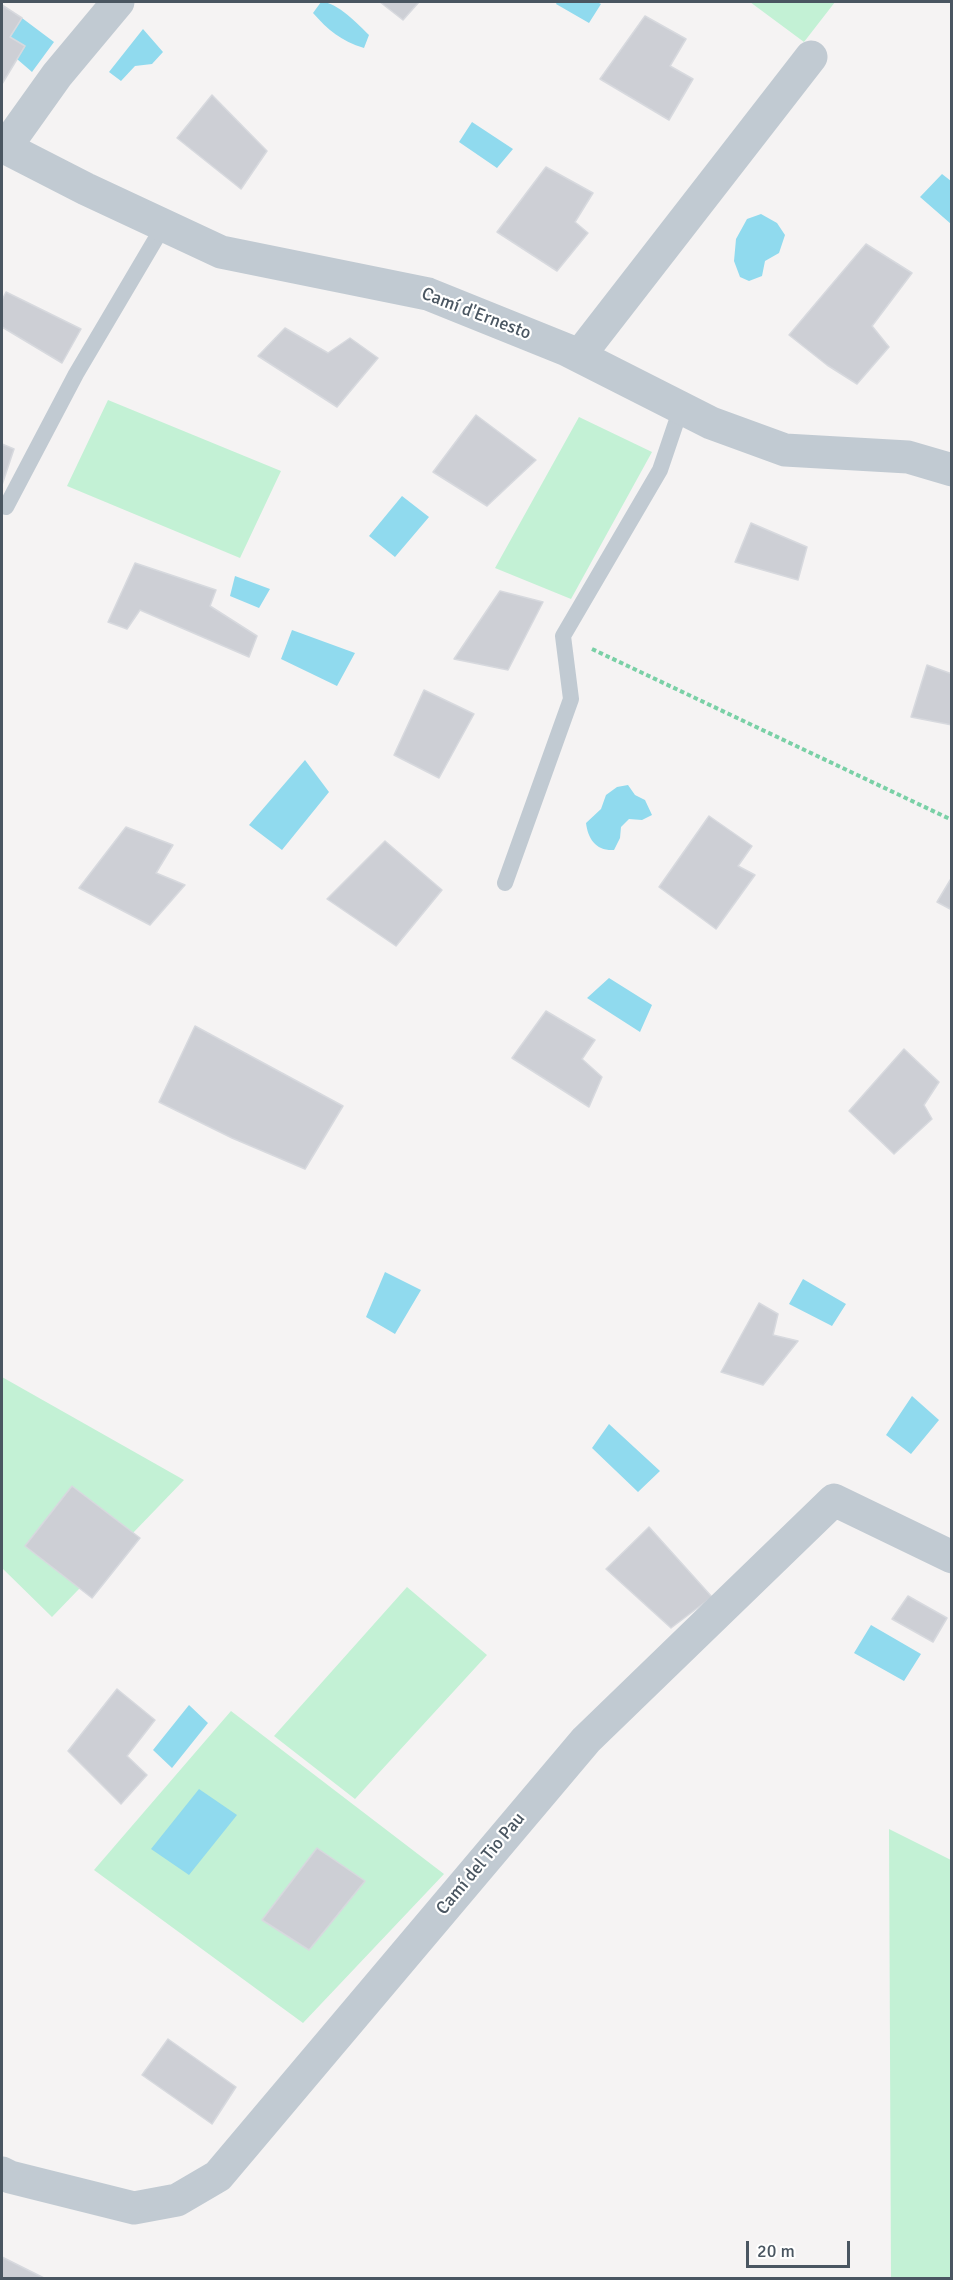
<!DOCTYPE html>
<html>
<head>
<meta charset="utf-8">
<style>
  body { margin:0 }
  #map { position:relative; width:953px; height:2280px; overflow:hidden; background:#f5f3f3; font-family:Signika,sans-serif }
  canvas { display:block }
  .frame { position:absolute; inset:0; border:3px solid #4a5661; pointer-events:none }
  .scale { position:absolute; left:746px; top:2241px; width:104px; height:27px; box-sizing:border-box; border:3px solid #4a5661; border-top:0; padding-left:8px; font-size:18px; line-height:21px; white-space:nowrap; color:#4a5661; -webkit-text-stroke:4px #fff; paint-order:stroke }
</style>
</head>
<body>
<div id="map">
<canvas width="953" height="2280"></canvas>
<div class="frame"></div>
<div class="scale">20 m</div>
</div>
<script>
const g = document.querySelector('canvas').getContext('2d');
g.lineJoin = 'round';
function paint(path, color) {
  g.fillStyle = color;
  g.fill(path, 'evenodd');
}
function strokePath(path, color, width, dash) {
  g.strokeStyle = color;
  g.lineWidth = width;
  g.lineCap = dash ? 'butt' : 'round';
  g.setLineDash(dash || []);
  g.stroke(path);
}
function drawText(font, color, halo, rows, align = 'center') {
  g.font = font + ' Signika,sans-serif';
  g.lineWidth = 4.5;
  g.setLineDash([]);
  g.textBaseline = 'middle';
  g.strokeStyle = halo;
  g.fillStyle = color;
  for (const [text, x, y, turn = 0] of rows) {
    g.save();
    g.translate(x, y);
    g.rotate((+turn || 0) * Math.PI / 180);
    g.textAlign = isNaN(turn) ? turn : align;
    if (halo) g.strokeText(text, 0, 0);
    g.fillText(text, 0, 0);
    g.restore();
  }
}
paint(new Path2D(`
  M 750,2 L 835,2 L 804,42 Z
  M 108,400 L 281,471 L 240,558 L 67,486 Z
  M 579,417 L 652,452 L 571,599 L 495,568 Z
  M 2,1377 L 184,1480 L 52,1617 L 2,1568 Z
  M 407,1587 L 487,1655 L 355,1799 L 274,1736 Z
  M 231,1711 L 444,1874 L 303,2023 L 94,1870 Z
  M 889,1829 L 951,1860 L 951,2278 L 891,2278 Z`), '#c3f1d5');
paint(new Path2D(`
  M 321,2 C 336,1 359,25 369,35 L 364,48 C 341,41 328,30 313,13 Z
  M 557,2 L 597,2 L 601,4 L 589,23 L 556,4 Z
  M 22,18 L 54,42 L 32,72 L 17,59 L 25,46 L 10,37 Z
  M 143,29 L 163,52 L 152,64 L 135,66 L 121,81 L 109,72 Z
  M 472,122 L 513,149 L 497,168 L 459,142 Z
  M 942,174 L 951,181 L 951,224 L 920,197 Z
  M 761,214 L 777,223 L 785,235 L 779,253 L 765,261 L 762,276 L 749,281 L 740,277 L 734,261 L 736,239 L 747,219 Z
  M 402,496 L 429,517 L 395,557 L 369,536 Z
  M 235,576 L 270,589 L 259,608 L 230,596 Z
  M 292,630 L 355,653 L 337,686 L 281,659 Z
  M 305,760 L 329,792 L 282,850 L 249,825 Z
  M 628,785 L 635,795 L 645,800 L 652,815 L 642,820 L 629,819 L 621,827 L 620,838 L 614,850 C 596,851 588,839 586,823 L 601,809 L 606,795 L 617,787 Z
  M 609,978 L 652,1005 L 640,1032 L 587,998 Z
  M 385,1272 L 421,1290 L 395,1334 L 366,1317 Z
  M 803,1279 L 846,1304 L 832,1326 L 789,1304 Z
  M 912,1396 L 939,1420 L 911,1454 L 886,1435 Z
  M 609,1424 L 660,1471 L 638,1492 L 592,1448 Z
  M 871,1625 L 921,1654 L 904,1681 L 854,1653 Z
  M 189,1705 L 208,1723 L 172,1768 L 153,1750 Z
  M 199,1789 L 237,1815 L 189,1875 L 151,1849 Z`), '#90daee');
const building = new Path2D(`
  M 380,2 L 419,2 L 403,20 Z
  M 2,5 L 22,18 L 10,37 L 25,46 L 2,84 Z
  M 645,16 L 686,39 L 670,66 L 693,79 L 669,120 L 600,79 Z
  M 212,95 L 267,151 L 241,189 L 177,138 Z
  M 546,167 L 593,193 L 575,222 L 588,233 L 557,271 L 497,232 Z
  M 866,244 L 912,273 L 872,326 L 889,347 L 857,384 L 827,365 L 789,335 Z
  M 6,292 L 81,329 L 62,363 L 2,327 L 2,300 Z
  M 285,328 L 328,353 L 350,338 L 378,358 L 337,407 L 258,356 Z
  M 476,415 L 536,460 L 487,506 L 433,472 Z
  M 2,444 L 14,449 L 2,485 Z
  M 751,523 L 807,547 L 798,580 L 735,562 Z
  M 135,563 L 216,590 L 210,606 L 257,636 L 249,657 L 140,610 L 127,629 L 108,622 Z
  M 500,591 L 543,602 L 508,670 L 454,659 Z
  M 927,665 L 952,674 L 952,725 L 911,717 Z
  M 424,690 L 474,714 L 439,778 L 394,755 Z
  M 709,816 L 752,846 L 738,866 L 755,875 L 716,929 L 659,887 Z
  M 126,827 L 173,845 L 156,873 L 185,885 L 150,925 L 79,888 Z
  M 385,841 L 442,890 L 396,946 L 327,899 Z
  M 952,877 L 952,910 L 937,902 Z
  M 546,1011 L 595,1040 L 582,1059 L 602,1077 L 589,1107 L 512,1058 Z
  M 195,1026 L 343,1106 L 305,1169 L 232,1138 L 159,1102 Z
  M 904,1049 L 939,1082 L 924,1105 L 932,1119 L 894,1154 L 849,1111 Z
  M 759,1303 L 778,1314 L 773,1335 L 798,1341 L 763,1385 L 721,1372 Z
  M 72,1486 L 140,1538 L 92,1598 L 25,1546 Z
  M 649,1527 L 712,1597 L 671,1628 L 606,1569 Z
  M 908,1596 L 947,1618 L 933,1642 L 892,1619 Z
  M 117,1689 L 155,1720 L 127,1756 L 147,1775 L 121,1804 L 68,1751 Z
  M 317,1848 L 365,1881 L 309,1950 L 262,1920 Z
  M 168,2039 L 236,2087 L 212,2124 L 142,2075 Z
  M 2,2257 L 44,2278 L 2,2278 Z`);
paint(building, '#cdcfd5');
strokePath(building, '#d7d9de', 1.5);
strokePath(new Path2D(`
  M 592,649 L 952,820`), '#7ad0a6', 4, [4.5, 3]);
strokePath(new Path2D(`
  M 6,507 L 76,374 L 164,225
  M 505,883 L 571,699 L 563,636 L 660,470 L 681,408`), '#c1cad2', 16);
strokePath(new Path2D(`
  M 2,146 L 86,189 L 221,252 L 428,294 L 567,350 L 711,423 L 785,450 L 908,457 L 952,470
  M 5,148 L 57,75 L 118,2
  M 579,356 L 811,57
  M 2,2173 L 10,2177 L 134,2208 L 177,2200 L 218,2176 L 586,1740 L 834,1500 L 952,1557`), '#c1cad2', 33);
drawText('18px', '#4a5661', '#fff', [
  ["Camí d'Ernesto",476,314,21],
  ["Camí del Tio Pau",481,1864,-50]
]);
</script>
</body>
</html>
